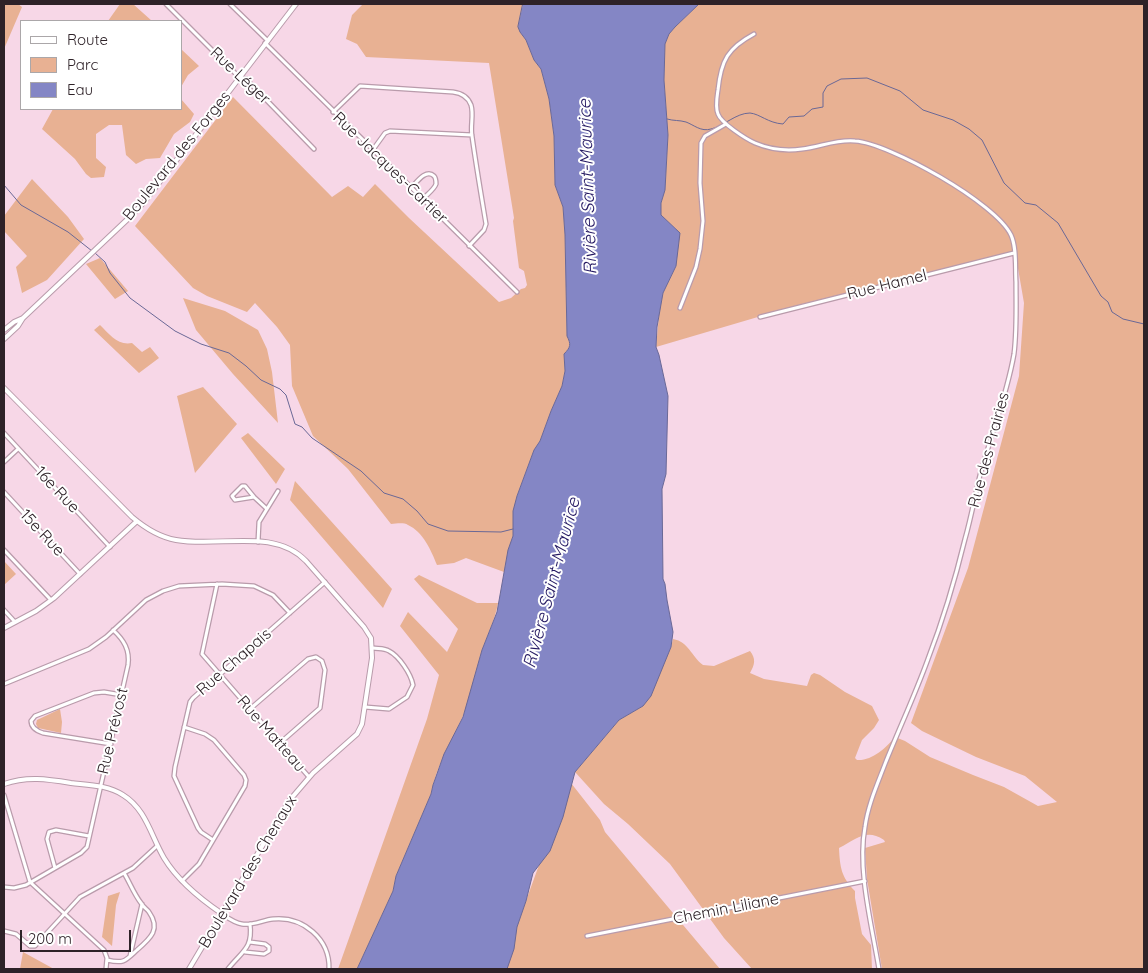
<!DOCTYPE html>
<html>
<head>
<meta charset="utf-8">
<style>
  body { margin:0 }
  #map { position:relative; width:1148px; height:973px; overflow:hidden; background:#f7d7e7; font-family:Quicksand,sans-serif }
  canvas { display:block }
  .frame { position:absolute; inset:0; border:5px solid #2e2228; pointer-events:none }
  .legend { position:absolute; left:20px; top:20px; width:162px; height:90px; box-sizing:border-box; background:#fff; border:1px solid #aba7a9; margin:0; padding:6px 9px; list-style:none; font-size:15px; color:#2e2228 }
  .legend li { display:flex; align-items:center; gap:10px; height:25px }
  .legend b { width:25px; border:1px solid #aba7a9 }
  .scale { position:absolute; left:20px; top:930px; width:111px; height:22px; box-sizing:border-box; border:2px solid #2e2228; border-top:0; padding-left:6px; font-size:15px; line-height:18px; white-space:nowrap; color:#2e2228; -webkit-text-stroke:4px #fff; paint-order:stroke }
</style>
</head>
<body>
<div id="map">
<canvas width="1148" height="973"></canvas>
<div class="frame"></div>
<ul class="legend">
<li><b style="height:6px;background:#fff"></b>Route</li>
<li><b style="height:14px;background:#e8b193"></b>Parc</li>
<li><b style="height:14px;background:#8486c5"></b>Eau</li>
</ul>
<div class="scale">200 m</div>
</div>
<script>
const g = document.querySelector('canvas').getContext('2d');
g.lineJoin = 'round';
function paint(path, color) {
  g.fillStyle = color;
  g.fill(path, 'evenodd');
}
function strokePath(path, color, width, dash) {
  g.strokeStyle = color;
  g.lineWidth = width;
  g.lineCap = dash ? 'butt' : 'round';
  g.setLineDash(dash || []);
  g.stroke(path);
}
function drawText(font, color, halo, rows, align = 'center') {
  g.font = font + ' Quicksand,sans-serif';
  g.lineWidth = 4;
  g.setLineDash([]);
  g.textBaseline = 'middle';
  g.strokeStyle = halo;
  g.fillStyle = color;
  for (const [text, x, y, turn = 0] of rows) {
    g.save();
    g.translate(x, y);
    g.rotate((+turn || 0) * Math.PI / 180);
    g.textAlign = isNaN(turn) ? turn : align;
    if (halo) g.strokeText(text, 0, 0);
    g.fillText(text, 0, 0);
    g.restore();
  }
}
paint(new Path2D(`
  M 4,4 L 18,4 L 22,7 L 4,49 Z
  M 120,4 L 133,4 L 152,21 L 108,21 Z
  M 363,4 L 530,4 L 523,4 L 519,27 L 520,32 L 526,40 L 534,60 L 541,69 L 549,99 L 554,136 L 555,185 L 563,207 L 565,235 L 567,335 C 571,344 571,347 564,354 L 565,371 L 562,386 L 551,411 L 540,441 L 534,450 L 517,496 L 513,536 L 504,572 L 466,558 L 454,563 L 437,565 C 431,550 423,532 408,525 C 403,522 396,524 391,524 L 348,469 L 313,436 L 292,386 L 290,345 L 277,327 L 255,303 L 247,312 L 207,296 L 193,288 L 135,226 L 233,97 L 332,197 L 348,186 L 363,197 L 375,184 L 409,218 L 499,302 L 511,298 L 521,289 L 525,288 L 527,285 L 524,271 L 519,268 L 513,221 L 514,218 L 489,63 L 366,57 L 357,44 L 346,39 L 352,15 Z
  M 699,4 L 1144,4 L 1144,969 L 882,969 L 867,879 L 865,848 L 885,842 L 884,840 C 866,828 857,839 839,848 C 840,867 841,877 855,891 L 855,898 L 862,934 L 871,945 L 872,969 L 752,969 L 724,938 L 670,864 L 628,824 L 604,804 L 575,772 L 619,720 L 643,706 L 671,647 L 673,639 C 689,642 691,656 703,665 L 714,666 L 750,651 C 756,659 755,664 750,673 L 764,679 L 807,686 L 811,675 L 814,673 L 820,675 L 845,692 L 872,706 L 879,720 L 874,728 L 862,740 L 855,758 L 857,760 C 872,761 886,748 895,737 L 905,741 L 930,757 L 973,775 L 1004,787 L 1038,806 L 1057,802 L 1025,776 L 976,757 L 922,731 L 911,723 L 968,568 L 1019,376 L 1024,303 L 1015,251 L 802,304 L 656,347 L 660,305 L 663,293 L 676,266 L 676,229 L 661,216 L 661,203 L 665,189 L 668,135 L 664,80 L 665,44 L 669,34 L 675,27 Z
  M 181,49 L 199,66 L 188,75 L 181,87 Z
  M 181,99 L 194,114 L 190,122 L 174,134 L 160,158 L 146,159 L 136,164 L 126,155 L 122,125 L 109,125 L 96,134 L 96,158 L 106,167 L 104,177 L 91,178 L 86,174 L 75,159 L 42,129 L 53,109 L 181,109 Z
  M 32,179 L 68,217 L 84,239 L 47,280 L 22,293 L 16,267 L 27,256 L 4,231 L 4,216 Z
  M 100,258 L 128,291 L 115,299 L 86,264 Z
  M 183,298 L 225,311 L 258,330 L 267,349 L 272,372 L 278,423 L 233,374 L 196,330 Z
  M 100,325 C 109,334 118,346 132,343 L 142,352 L 150,347 L 159,358 L 139,373 L 94,330 Z
  M 203,387 L 237,424 L 195,473 L 177,396 Z
  M 248,433 L 285,469 L 276,484 L 241,438 Z
  M 295,481 L 392,589 L 383,608 L 290,500 Z
  M 4,561 L 16,574 L 4,585 Z
  M 419,575 L 477,603 L 498,603 C 495,620 487,635 482,651 C 475,673 472,698 462,718 C 451,743 436,766 431,794 L 396,876 L 393,891 L 357,969 L 338,969 L 427,719 L 439,675 L 400,626 L 408,612 L 447,652 L 458,629 L 414,579 Z
  M 60,709 L 62,722 L 61,733 L 38,728 L 36,724 L 37,720 Z
  M 571,783 L 600,820 L 605,832 L 720,969 L 496,969 L 511,942 L 547,843 Z
  M 120,892 L 116,905 L 112,946 L 102,937 L 108,896 Z
  M 23,952 L 54,969 L 20,969 Z`), '#e8b193');
const water = new Path2D(`
  M 523,4 L 699,4 L 675,27 L 669,34 L 665,44 L 664,80 L 668,135 L 665,190 L 661,203 L 661,215 L 680,233 L 676,266 L 663,293 L 657,327 L 656,347 L 659,355 L 668,396 L 666,474 L 662,489 L 663,579 L 665,584 L 667,600 L 673,632 L 671,647 L 651,696 L 643,706 L 619,720 L 575,772 L 563,817 L 550,851 L 533,873 L 526,901 L 517,927 L 514,949 L 507,969 L 357,969 L 393,891 L 396,876 L 431,794 L 433,785 L 444,754 L 463,717 L 482,650 L 497,612 L 508,550 L 513,536 L 513,511 L 517,496 L 534,450 L 540,441 L 551,411 L 562,386 L 565,371 L 564,354 C 571,347 571,344 567,336 L 565,235 L 563,207 L 555,185 L 554,136 L 549,99 L 541,69 L 534,60 L 526,40 L 520,32 L 518,27 Z`);
paint(water, '#8486c5');
strokePath(water, '#6a6896', 1);
strokePath(new Path2D(`
  M 667,119 C 674,121 679,120 686,122 C 694,125 701,132 711,129 C 724,126 736,113 750,113 C 760,114 768,123 783,124 L 789,117 L 804,116 L 812,109 L 823,107 L 823,93 L 827,86 L 841,79 L 867,78 L 900,91 L 923,110 L 953,120 L 969,129 L 982,140 L 1004,183 L 1025,203 L 1036,205 L 1058,223 L 1101,296 L 1108,302 L 1112,312 L 1123,319 L 1144,324
  M 4,185 L 21,205 L 68,232 L 92,251
  M 95,253 L 105,262 L 110,273 L 130,298 L 175,331 L 201,344 L 229,353 L 246,366 L 261,380 L 280,389 L 286,395 L 295,424 L 302,427 L 312,438 L 361,471 L 384,493 L 403,499 L 417,511 L 428,524 L 448,531 L 501,532 L 513,529`), '#6a6896', 1);
const minor = new Path2D(`
  M 166,4 L 239,77 L 246,79 L 314,149
  M 230,4 L 267,40
  M 754,34 C 728,48 721,60 718,90 C 717,97 715,107 718,114 C 721,123 746,139 755,143 C 769,149 787,151 802,149 C 820,147 837,139 855,141 C 889,143 996,203 1011,235 C 1017,248 1015,268 1016,282 C 1016,306 1017,330 1014,354 C 1007,395 991,435 980,475 C 975,496 971,518 965,539 C 955,580 943,620 928,659 C 915,695 899,729 885,764 C 877,785 868,805 865,827 C 857,870 872,926 879,969
  M 265,43 L 517,292
  M 333,112 L 360,86 L 453,92 C 461,93 468,97 471,105 C 474,115 470,126 472,136 C 476,165 481,194 486,224 L 484,230 L 469,246
  M 372,151 L 385,133 L 390,131 L 472,135
  M 411,188 C 416,183 426,168 434,176 C 436,178 436,181 436,184 C 434,190 426,195 422,200
  M 680,308 L 696,267 L 700,249 L 703,221 L 700,183 L 701,143 L 705,136 L 726,124
  M 760,317 L 1014,253
  M 4,433 L 110,547
  M 4,462 L 18,449
  M 4,492 L 80,574
  M 254,497 L 235,500 L 232,496 L 242,486 L 245,486 L 254,497 L 267,509
  M 258,542 L 259,522 L 278,491
  M 4,550 L 51,600
  M 217,584 L 202,654 L 309,777
  M 4,610 L 15,622
  M 4,684 L 89,649 L 106,637 L 146,600 L 163,591 L 179,586 L 222,584 L 254,586 L 273,595 L 290,613
  M 365,707 L 389,709 L 407,697 L 413,685 C 411,674 399,656 389,651 C 384,648 378,649 373,648
  M 250,709 L 308,659 L 316,657 L 322,661 L 325,670 L 320,708 L 280,743
  M 111,744 L 43,733 C 37,731 31,728 31,721 L 35,716 L 94,693 L 104,692 L 122,695
  M 4,795 L 30,882 L 104,950 L 107,958 L 106,969
  M 213,840 L 201,832 L 198,828 L 174,776 L 175,767 L 190,702 L 193,698 L 325,582
  M 55,868 L 47,839 L 49,832 L 56,830 L 89,836
  M 182,881 L 199,864 L 245,786 L 246,780 L 244,775 L 214,740 L 205,734 L 184,727
  M 4,887 L 14,888 L 26,885 L 81,853 L 87,847 L 128,665 C 130,650 124,640 113,630
  M 222,914 C 228,918 235,923 242,924 C 252,926 263,920 273,919 C 303,916 330,939 329,969
  M 4,931 L 16,934 L 30,946 L 35,946 L 80,897 L 133,868 L 157,846
  M 587,936 L 865,881
  M 245,952 L 264,954 L 269,951 L 269,947 L 265,944 L 250,942
  M 130,956 L 142,904
  M 107,960 C 124,964 125,961 137,950 C 151,938 161,929 149,912 C 147,909 143,907 141,903 C 134,894 130,883 124,873
  M 228,969 C 242,951 253,949 250,924`);
const tertiary = new Path2D(`
  M 4,330 L 14,322 L 23,318
  M 4,339 L 18,326 L 23,318 L 131,216 L 145,201 L 296,4
  M 4,388 L 132,517 C 145,528 159,537 176,540 C 219,548 273,527 306,561 L 364,627 L 371,638 L 372,658 L 362,724 L 357,734 L 313,773 L 289,801 L 189,969
  M 4,628 L 36,611 L 54,598 L 137,521
  M 4,784 C 27,776 47,779 71,783 C 89,785 108,785 123,795 C 146,809 151,836 164,858 C 178,881 199,898 221,913`);
strokePath(minor, '#b99bab', 5.5);
strokePath(tertiary, '#b99bab', 6);
strokePath(minor, '#fff', 3);
strokePath(tertiary, '#fff', 4);
drawText('16px', '#2e2228', '#fff', [
  ["Rue Léger",240,76,43],
  ["Boulevard des Forges",177,156,-51],
  ["Rue Jacques-Cartier",390,168,44],
  ["Rue Hamel",887,285,-14],
  ["Rue des Prairies",989,450,-75],
  ["16e Rue",57,490,47],
  ["15e Rue",42,533,47],
  ["Rue Chapais",234,662,-41],
  ["Rue Prévost",113,731,-77],
  ["Rue Matteau",271,734,49],
  ["Boulevard des Chenaux",248,872,-59],
  ["Chemin Liliane",726,909,-11]
]);
drawText('italic 18px', '#241862', '#fff', [
  ["Rivière Saint-Maurice",588,187,-92],
  ["Rivière Saint-Maurice",552,583,-75]
]);
</script>
</body>
</html>
